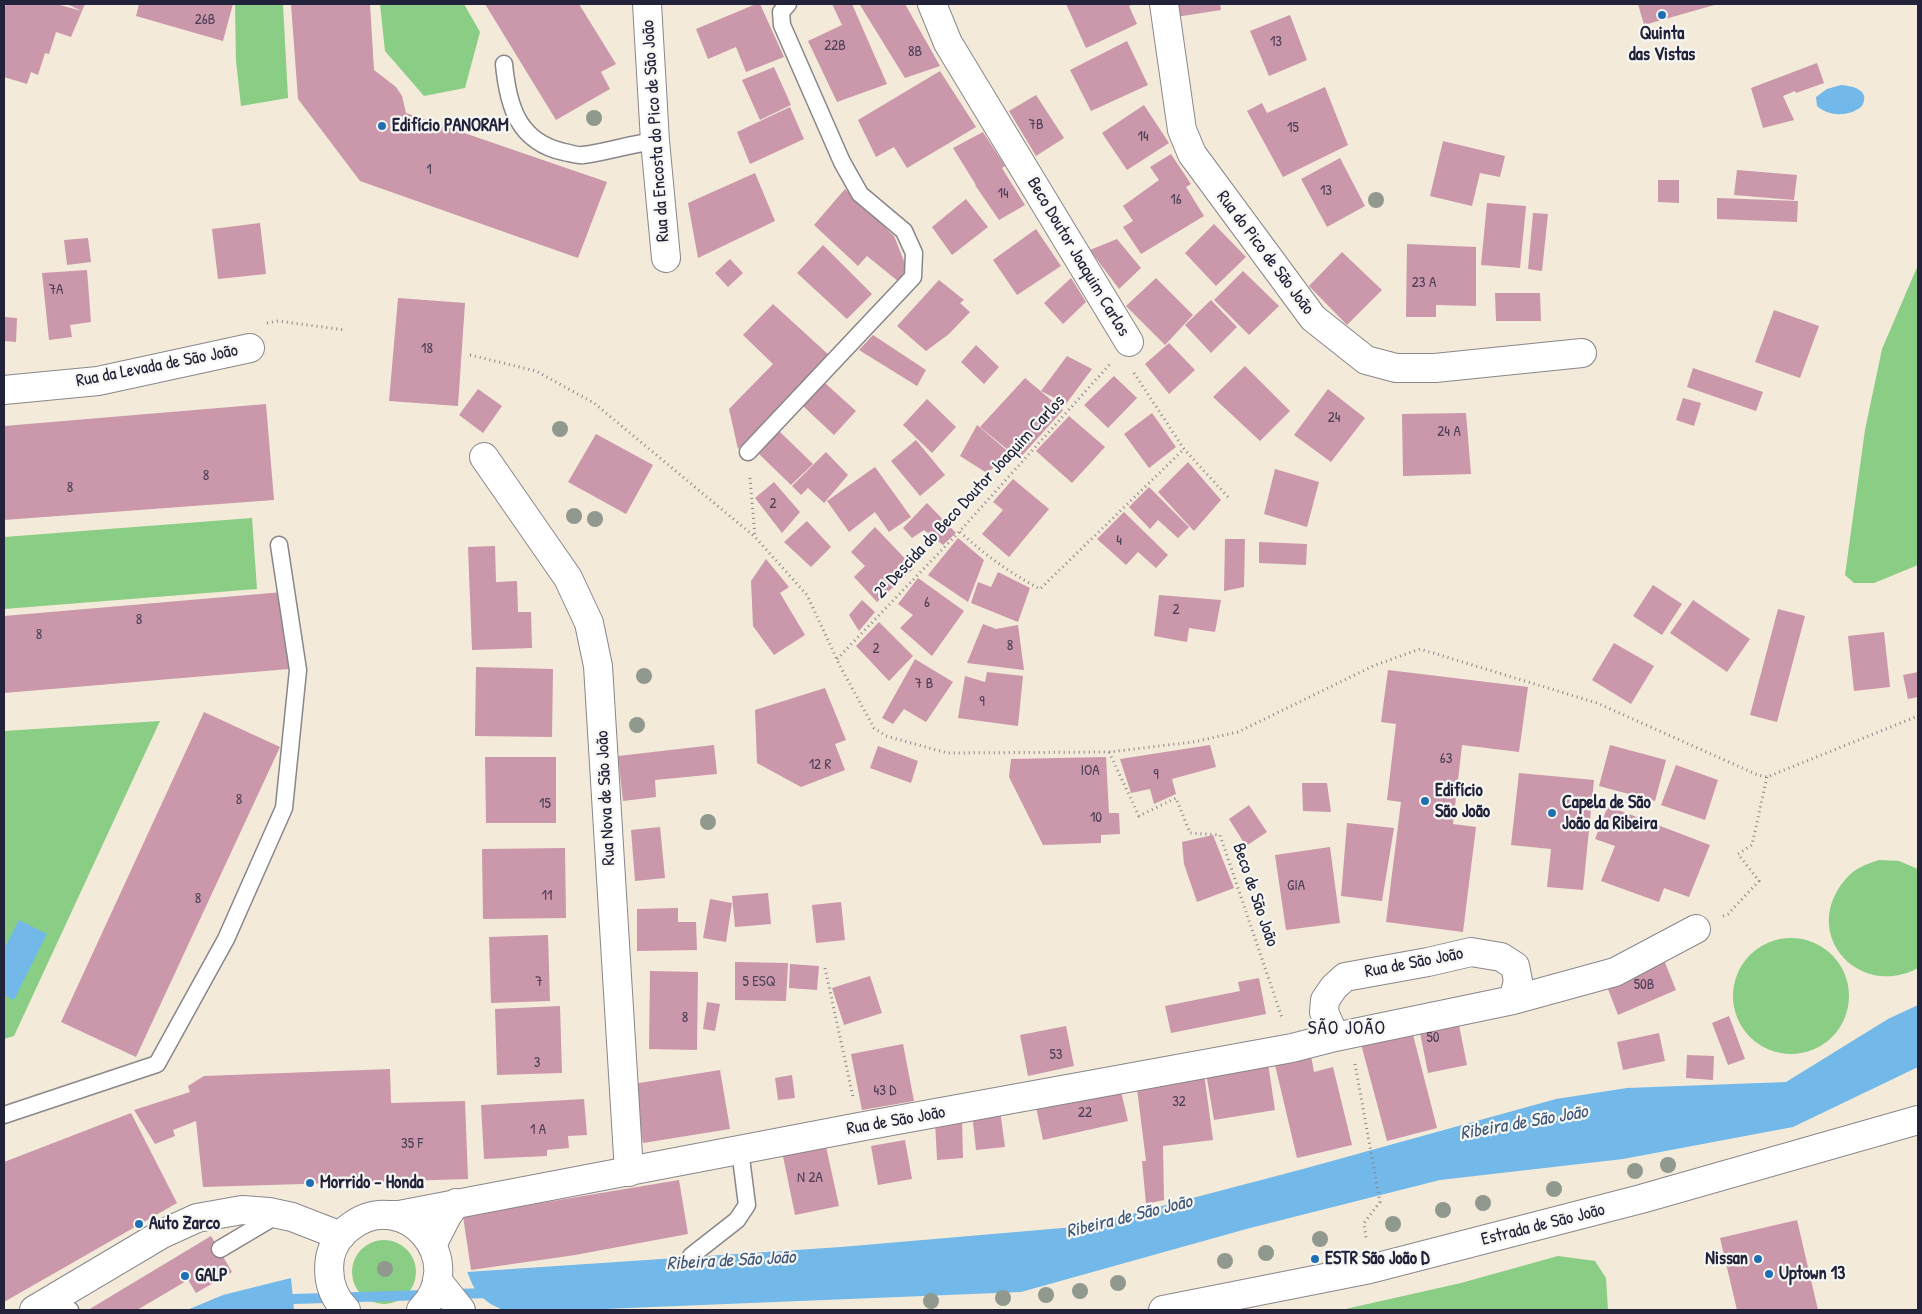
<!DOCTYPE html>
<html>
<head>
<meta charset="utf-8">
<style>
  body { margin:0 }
  #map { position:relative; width:1922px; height:1314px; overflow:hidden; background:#f3ead9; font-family:"Patrick Hand",sans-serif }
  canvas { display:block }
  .frame { position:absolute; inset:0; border:5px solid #22223b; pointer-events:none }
</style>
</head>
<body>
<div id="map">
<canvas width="1922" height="1314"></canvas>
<div class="frame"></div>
</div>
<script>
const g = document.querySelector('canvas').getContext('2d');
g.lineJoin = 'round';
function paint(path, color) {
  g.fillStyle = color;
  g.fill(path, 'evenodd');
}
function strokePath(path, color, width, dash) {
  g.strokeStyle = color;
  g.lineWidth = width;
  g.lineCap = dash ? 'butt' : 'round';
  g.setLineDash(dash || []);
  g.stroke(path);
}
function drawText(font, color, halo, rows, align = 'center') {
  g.font = font + ' "Patrick Hand",sans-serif';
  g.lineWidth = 4.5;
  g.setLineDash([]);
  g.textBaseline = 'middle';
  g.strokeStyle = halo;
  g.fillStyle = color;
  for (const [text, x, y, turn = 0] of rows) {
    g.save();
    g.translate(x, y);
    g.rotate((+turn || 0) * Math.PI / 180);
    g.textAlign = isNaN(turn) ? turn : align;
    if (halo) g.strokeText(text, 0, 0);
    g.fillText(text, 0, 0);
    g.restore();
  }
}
paint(new Path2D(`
  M 235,4 L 283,4 L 288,98 L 241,106 L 236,61 Z
  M 380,4 L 464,4 L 480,32 L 465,88 L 424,96 L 385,51 Z
  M 1918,265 L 1918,565 L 1874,583 L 1854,583 L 1845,575 L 1865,430 L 1882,349 Z
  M 252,518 L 257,589 L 4,609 L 4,537 Z
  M 160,721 L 14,1036 L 4,1039 L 4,731 Z
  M 1879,860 L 1899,861 L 1918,869 L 1918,968 C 1863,998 1805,941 1839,888 C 1844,880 1852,871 1861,867 C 1866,864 1873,862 1879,860 Z
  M1733 996a58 58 0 1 1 116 0a58 58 0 1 1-116 0Z
  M352 1272a32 32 0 1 1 64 0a32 32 0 1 1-64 0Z
  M 1558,1256 L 1595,1261 L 1606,1278 L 1608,1310 L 1341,1310 L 1461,1283 Z`), '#8acd85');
paint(new Path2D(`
  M 1841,85 C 1853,86 1871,90 1862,106 C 1850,117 1829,117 1817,106 L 1816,97 L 1827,89 Z
  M 19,920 L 47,934 L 14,1000 L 4,995 L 4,949 Z
  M 1918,1005 L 1918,1067 L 1793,1127 L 1623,1159 L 1440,1180 L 1250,1228 L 1021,1292 L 579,1310 L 503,1310 L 486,1302 L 477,1293 L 472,1284 L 467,1272 L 841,1247 L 1086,1226 L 1303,1169 L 1556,1099 L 1627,1088 L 1786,1082 L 1888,1019 Z
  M 291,1278 L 294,1310 L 187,1310 L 223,1295 Z`), '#72b8e9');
paint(new Path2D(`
  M 465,1272 L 467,1272 L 472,1284 L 477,1293 L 494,1307 L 490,1308 L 484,1304 L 476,1295 L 469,1285 Z`), '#f3ead9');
strokePath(new Path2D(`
  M 453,1294 L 491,1293
  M 264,1310 L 293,1299 L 426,1295`), '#72b8e9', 10);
paint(new Path2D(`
  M 6,4 L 56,4 L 82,11 L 71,37 L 56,32 L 49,54 L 45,53 L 38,75 L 31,72 L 27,84 L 4,77 L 4,11 Z
  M 67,4 L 85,4 L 82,11 Z
  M 139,4 L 233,4 L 223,41 L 136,16 Z
  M 291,4 L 370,4 L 374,70 L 396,87 L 402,96 L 406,113 L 607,182 L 578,258 L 360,181 L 298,99 Z
  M 485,4 L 579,4 L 616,64 L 601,72 L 610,89 L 556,120 Z
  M 756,4 L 760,4 L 784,57 L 746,72 L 736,47 L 708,59 L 696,29 Z
  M 832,4 L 852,4 L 887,84 L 837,102 L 808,41 L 842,25 Z
  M 863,4 L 905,4 L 940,66 L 905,78 L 860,5 Z
  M 1066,4 L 1134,4 L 1129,6 L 1137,24 L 1086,48 Z
  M 1174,4 L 1220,4 L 1221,10 L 1176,17 Z
  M 1638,4 L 1718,4 L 1644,25 Z
  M 1290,15 L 1307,60 L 1269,76 L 1250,31 Z
  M 1127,41 L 1148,85 L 1091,111 L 1070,70 Z
  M 1817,63 L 1824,83 L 1796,93 L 1795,91 L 1783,96 L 1794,120 L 1763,128 L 1751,88 Z
  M 774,67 L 791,105 L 760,120 L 742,80 Z
  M 940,71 L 976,127 L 907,168 L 894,147 L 876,157 L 858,120 Z
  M 1325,87 L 1348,145 L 1283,177 L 1247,111 L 1262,103 L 1267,113 Z
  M 1036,95 L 1064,138 L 1036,156 L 1009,111 Z
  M 1144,105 L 1169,143 L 1127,170 L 1102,133 Z
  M 790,107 L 804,139 L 750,164 L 737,132 Z
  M 983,132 L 1005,166 L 990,176 L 1002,168 L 1025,205 L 999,220 L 975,185 L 976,185 L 953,148 Z
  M 1443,141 L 1505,156 L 1500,177 L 1480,173 L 1472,206 L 1430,196 Z
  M 1171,154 L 1191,184 L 1186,187 L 1204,216 L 1141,254 L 1123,227 L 1133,221 L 1123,206 L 1159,180 L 1150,167 Z
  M 1340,158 L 1365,206 L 1327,227 L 1301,179 Z
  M 1737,170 L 1797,175 L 1794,200 L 1734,195 Z
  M 755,173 L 775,221 L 698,258 L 688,203 Z
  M 1658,180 L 1679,180 L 1679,203 L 1658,202 Z
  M 845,189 L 894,236 L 908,271 L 899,282 L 867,256 L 858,266 L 814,225 Z
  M 1717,198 L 1798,201 L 1797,222 L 1717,219 Z
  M 966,199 L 988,227 L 952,255 L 932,227 Z
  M 1487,203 L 1526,206 L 1520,268 L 1481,265 Z
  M 1533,213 L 1548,214 L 1542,271 L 1528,269 Z
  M 260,223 L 266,274 L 218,279 L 212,229 Z
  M 1214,224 L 1246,257 L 1216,286 L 1185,253 Z
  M 1036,229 L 1061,266 L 1017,295 L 993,260 Z
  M 88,238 L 91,262 L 67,265 L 64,240 Z
  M 1117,239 L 1141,268 L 1119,289 L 1090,250 Z
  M 1407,244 L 1476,247 L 1476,306 L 1436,305 L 1436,317 L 1406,317 Z
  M 823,245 L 872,294 L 847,319 L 797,273 Z
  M 1342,252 L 1382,290 L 1347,325 L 1309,286 Z
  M 730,259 L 743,273 L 728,287 L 715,273 Z
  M 87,270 L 91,322 L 70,325 L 72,337 L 49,340 L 42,273 Z
  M 1243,271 L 1279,306 L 1249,335 L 1214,300 Z
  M 1071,278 L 1086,302 L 1063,324 L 1044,303 Z
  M 1156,278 L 1193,315 L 1165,345 L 1126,306 Z
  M 939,280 L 964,300 L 960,303 L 970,312 L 949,334 L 926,351 L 897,326 Z
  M 1495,293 L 1540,293 L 1541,321 L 1496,321 Z
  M 398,298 L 465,303 L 458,406 L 389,401 Z
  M 1211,300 L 1237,327 L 1211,353 L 1185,325 Z
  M 773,304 L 830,356 L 738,449 L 729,409 L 773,364 L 743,335 Z
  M 1774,310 L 1819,326 L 1800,378 L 1755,362 Z
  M 4,317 L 17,318 L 16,342 L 4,341 Z
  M 873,335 L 926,370 L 917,386 L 859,350 Z
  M 1169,343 L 1195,370 L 1169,394 L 1145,364 Z
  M 976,345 L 999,367 L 984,384 L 961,362 Z
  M 1067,356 L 1092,369 L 1066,404 L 1041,391 Z
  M 1245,366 L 1290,411 L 1260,441 L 1213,397 Z
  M 1693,368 L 1763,392 L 1756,411 L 1687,387 Z
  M 1114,376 L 1137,398 L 1108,428 L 1084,405 Z
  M 1025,378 L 1063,410 L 1019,459 L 980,427 Z
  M 825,383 L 856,411 L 834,435 L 803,406 Z
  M 478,389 L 502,406 L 483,433 L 459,415 Z
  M 1328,389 L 1365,418 L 1331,462 L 1294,435 Z
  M 1683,398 L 1701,403 L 1694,426 L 1676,420 Z
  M 927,399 L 956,427 L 932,453 L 903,425 Z
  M 266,404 L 274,500 L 4,520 L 4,426 Z
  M 1152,413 L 1176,447 L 1149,468 L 1124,434 Z
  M 1466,413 L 1471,474 L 1403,476 L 1402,414 Z
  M 1069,416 L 1105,447 L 1072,483 L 1036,451 Z
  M 977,425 L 1011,454 L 987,473 L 960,456 Z
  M 779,431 L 813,464 L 791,485 L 759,454 Z
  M 596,434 L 653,465 L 626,514 L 568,482 Z
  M 916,440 L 945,475 L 920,496 L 891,461 Z
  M 826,452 L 848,475 L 824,503 L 808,488 L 801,495 L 792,486 Z
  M 1188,462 L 1221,500 L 1194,531 L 1158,492 Z
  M 875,467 L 911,517 L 889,532 L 875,512 L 849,532 L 827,501 Z
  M 1275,469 L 1319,482 L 1307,527 L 1264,514 Z
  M 1013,479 L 1049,509 L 1009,557 L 982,534 L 1003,510 L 993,502 Z
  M 774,482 L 800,512 L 782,533 L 755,498 Z
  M 1149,487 L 1189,527 L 1178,538 L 1158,520 L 1150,529 L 1129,507 Z
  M 927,503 L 956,533 L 943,545 L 924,530 L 912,538 L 903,528 Z
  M 1124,512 L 1168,555 L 1156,568 L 1138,552 L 1126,565 L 1097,539 Z
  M 807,521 L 831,547 L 811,567 L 784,542 Z
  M 875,527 L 914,568 L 877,602 L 854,577 L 865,566 L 851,552 Z
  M 958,538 L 984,560 L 968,602 L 928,575 Z
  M 1225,539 L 1245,539 L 1244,587 L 1224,591 Z
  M 1259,542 L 1307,544 L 1306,565 L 1259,563 Z
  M 495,546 L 496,582 L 517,581 L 518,612 L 531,612 L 532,648 L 472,650 L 468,547 Z
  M 766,559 L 789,587 L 780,593 L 805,635 L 774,655 L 753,626 L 751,581 Z
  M 998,572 L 1030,588 L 1018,622 L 971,603 L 978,582 L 991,587 Z
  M 918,578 L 964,611 L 932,656 L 900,628 L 913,615 L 898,604 Z
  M 1653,585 L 1682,604 L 1662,635 L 1633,616 Z
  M 283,592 L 289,669 L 4,693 L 4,616 Z
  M 1159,595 L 1221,600 L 1215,632 L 1189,628 L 1187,642 L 1154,636 Z
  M 862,600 L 875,612 L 859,631 L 849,615 Z
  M 1693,600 L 1750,639 L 1727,672 L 1670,633 Z
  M 1778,609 L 1805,616 L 1777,722 L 1750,715 Z
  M 879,622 L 913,656 L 889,681 L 856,646 Z
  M 983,624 L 996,629 L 1018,625 L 1024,670 L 967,663 Z
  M 1884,632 L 1890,687 L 1854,691 L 1848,636 Z
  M 1614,643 L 1654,666 L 1631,704 L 1592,680 Z
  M 915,659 L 953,682 L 926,722 L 904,709 L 893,724 L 882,718 Z
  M 476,667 L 553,669 L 552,737 L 475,736 Z
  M 1388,670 L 1528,687 L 1519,752 L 1462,745 L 1453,824 L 1476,827 L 1463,932 L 1386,922 L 1401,802 L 1387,800 L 1396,724 L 1381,722 Z
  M 987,672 L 1023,676 L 1018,726 L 958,718 L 965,676 L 985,682 Z
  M 1918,672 L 1918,697 L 1908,699 L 1903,675 Z
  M 825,688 L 846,740 L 835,744 L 845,770 L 801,787 L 757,763 L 755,710 Z
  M 204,712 L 280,747 L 136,1057 L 61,1022 Z
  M 714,745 L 717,774 L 655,780 L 656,797 L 623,801 L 618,756 Z
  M 1210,745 L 1216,767 L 1172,779 L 1176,794 L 1154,804 L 1150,789 L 1131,793 L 1120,759 Z
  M 1610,745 L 1666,760 L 1655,801 L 1599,786 Z
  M 878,746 L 918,761 L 911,783 L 870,768 Z
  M 485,757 L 556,757 L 556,823 L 486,823 Z
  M 1106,757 L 1109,813 L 1119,813 L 1120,834 L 1101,835 L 1101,843 L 1043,845 L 1009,777 L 1011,759 Z
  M 1676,765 L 1718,780 L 1705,820 L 1661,805 Z
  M 1519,773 L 1594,780 L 1583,890 L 1547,887 L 1551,849 L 1511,845 Z
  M 1302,783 L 1327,783 L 1331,812 L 1303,811 Z
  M 1249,805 L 1267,832 L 1246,846 L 1229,819 Z
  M 1608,806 L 1710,845 L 1689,897 L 1664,888 L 1659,902 L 1601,881 L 1615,846 L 1595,839 Z
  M 1347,823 L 1394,828 L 1382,901 L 1341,896 Z
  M 660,827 L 665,878 L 635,881 L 631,830 Z
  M 1213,835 L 1234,888 L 1197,902 L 1184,864 L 1182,842 Z
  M 1330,847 L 1340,923 L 1286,930 L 1275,855 Z
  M 565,848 L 566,918 L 483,919 L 482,849 Z
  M 768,893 L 771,924 L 735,927 L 732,896 Z
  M 710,899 L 732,903 L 726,942 L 703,938 Z
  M 841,902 L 845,940 L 816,943 L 812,905 Z
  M 678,908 L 678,922 L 696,922 L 697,950 L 637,951 L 637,909 Z
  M 548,935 L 550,1001 L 491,1003 L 489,937 Z
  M 1664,960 L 1676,990 L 1618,1015 L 1606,984 Z
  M 735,962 L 788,963 L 786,1001 L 735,1000 Z
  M 790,964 L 819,966 L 817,990 L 789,988 Z
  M 650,971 L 698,972 L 697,1050 L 649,1049 Z
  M 870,976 L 882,1013 L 844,1025 L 832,988 Z
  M 1259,978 L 1266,1014 L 1171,1033 L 1165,1006 L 1240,991 L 1238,982 Z
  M 707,1002 L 720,1004 L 715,1031 L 703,1029 Z
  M 560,1006 L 562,1073 L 497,1075 L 495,1009 Z
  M 1729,1016 L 1745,1059 L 1728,1065 L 1712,1023 Z
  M 1458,1020 L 1467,1065 L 1428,1073 L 1419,1028 Z
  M 1066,1026 L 1074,1066 L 1028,1076 L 1020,1035 Z
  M 1412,1031 L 1437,1128 L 1387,1141 L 1361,1044 Z
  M 1659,1033 L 1665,1061 L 1623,1070 L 1617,1042 Z
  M 903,1044 L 914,1101 L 862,1110 L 851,1054 Z
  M 1687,1055 L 1714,1056 L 1713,1080 L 1686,1078 Z
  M 1311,1056 L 1314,1072 L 1333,1067 L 1352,1145 L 1297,1158 L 1275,1065 Z
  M 1268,1063 L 1275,1110 L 1214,1120 L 1206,1073 Z
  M 390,1069 L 391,1103 L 465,1101 L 468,1179 L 203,1187 L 196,1121 L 173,1130 L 175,1136 L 155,1144 L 134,1110 L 190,1092 L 188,1086 L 204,1076 Z
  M 720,1070 L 730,1129 L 643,1143 L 633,1084 Z
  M 1204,1073 L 1213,1140 L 1163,1146 L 1164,1200 L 1146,1204 L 1142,1161 L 1146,1161 L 1136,1081 Z
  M 792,1075 L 795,1098 L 778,1100 L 775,1078 Z
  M 1120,1087 L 1128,1121 L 1043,1140 L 1036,1107 Z
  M 584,1099 L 587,1135 L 568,1136 L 569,1148 L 547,1150 L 547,1156 L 484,1159 L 481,1105 Z
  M 1000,1110 L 1005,1147 L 976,1150 L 972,1113 Z
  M 131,1113 L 177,1203 L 4,1302 L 4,1162 Z
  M 962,1118 L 963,1158 L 937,1160 L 935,1120 Z
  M 905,1140 L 912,1179 L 878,1185 L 871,1146 Z
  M 825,1142 L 839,1206 L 795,1215 L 782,1151 Z
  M 679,1180 L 688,1234 L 575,1255 L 471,1270 L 463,1216 Z
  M 1797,1220 L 1818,1310 L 1737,1310 L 1720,1238 Z
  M 211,1236 L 232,1272 L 196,1293 L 188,1280 L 137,1310 L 88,1310 Z`), '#cb97aa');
const service = new Path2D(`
  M 504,64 C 508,106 518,142 564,152 C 570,153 577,156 583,155 C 607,152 630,144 655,141
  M 748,452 L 913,277 L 914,253 L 904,231 L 860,194 L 842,162 L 782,25 L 781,12 L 788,4
  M 4,1115 L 157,1064 L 226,939 L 284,808 L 298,670 L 279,545
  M 220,1249 L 279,1214
  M 691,1256 L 737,1220 L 747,1205 L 740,1150
  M 48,1302 L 70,1310`);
const minor = new Path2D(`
  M 647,4 L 655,141 L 666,258
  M 932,4 L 948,43 L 1129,342
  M 1164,4 L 1182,130 L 1192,154 L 1313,318 L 1366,360 L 1396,368 L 1435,368 L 1582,353
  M 4,390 L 98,381 L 250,348
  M 484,457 L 568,578 L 589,623 L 598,666 L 629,1172
  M 1513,1000 L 1615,972 L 1696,929
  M 388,1215 L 399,1215 L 859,1127 L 1292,1048 L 1335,1037 L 1513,1000 L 1518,981 L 1515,966 L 1501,957 L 1471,952 L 1428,962 L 1345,977 L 1334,987 L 1325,1000 L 1324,1012 L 1335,1037
  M 432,1245 L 447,1216 L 456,1203`);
const secondary = new Path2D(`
  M 437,1280 L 461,1310
  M 34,1310 L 162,1234 L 197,1218 L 242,1210 L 269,1212 L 292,1217 L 341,1236
  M 346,1310 C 332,1296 327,1278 330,1258 C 332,1246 340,1234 350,1227 C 405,1185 470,1261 421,1310
  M 1163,1310 L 1370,1269 L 1641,1199 L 1918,1120`);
strokePath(service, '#8a868a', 19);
strokePath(minor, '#8a868a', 30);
strokePath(secondary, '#8a868a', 30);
strokePath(new Path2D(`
  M 267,323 L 278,321 L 345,330
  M 470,355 L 536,371 L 594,403 L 755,537 L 807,595 L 840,666 L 874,728 L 886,736 L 947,753 L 1109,752 L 1193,742 L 1238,732 L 1373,666 L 1420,649 L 1597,703 L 1758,775 L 1767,777 L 1918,716
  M 1134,373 L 1184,449 L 1228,497
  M 750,478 L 755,536
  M 960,532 C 985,555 1010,573 1040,589 L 1184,449
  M 837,659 L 959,532 L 1110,364
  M 1109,752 L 1139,816 L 1176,798 L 1190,833 L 1220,835 L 1282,1018
  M 1723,916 L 1728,914 L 1759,881 L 1738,854 L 1752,845 L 1767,777
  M 825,968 L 853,1097
  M 1355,1064 L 1380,1202 L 1364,1223 L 1366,1238`), '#8a868a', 3, [1, 4]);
strokePath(service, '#fff', 16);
strokePath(minor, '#fff', 28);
strokePath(secondary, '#fff', 28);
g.fillStyle = '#91988e';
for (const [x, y] of [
  [594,118],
  [1376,200],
  [560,429],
  [574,516],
  [595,519],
  [644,676],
  [637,725],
  [708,822],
  [1668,1165],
  [1635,1171],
  [1554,1189],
  [1483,1203],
  [1443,1210],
  [1393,1224],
  [1320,1239],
  [1266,1253],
  [1225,1261],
  [385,1269],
  [1118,1283],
  [1080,1291],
  [1046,1295],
  [1003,1298],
  [931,1301]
]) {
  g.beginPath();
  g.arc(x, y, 8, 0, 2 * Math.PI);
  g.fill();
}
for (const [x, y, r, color] of [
  [1662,15,5,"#1f6fb2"],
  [382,126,5,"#1f6fb2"],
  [1425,801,5,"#1f6fb2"],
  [1552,813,5,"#1f6fb2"],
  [310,1183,5,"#1f6fb2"],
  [139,1224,5,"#1f6fb2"],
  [1315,1259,5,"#1f6fb2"],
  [1758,1259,5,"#1f6fb2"],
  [1769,1274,5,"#1f6fb2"],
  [185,1276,5,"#1f6fb2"]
]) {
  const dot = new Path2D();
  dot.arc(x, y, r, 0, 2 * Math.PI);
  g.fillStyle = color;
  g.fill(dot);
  strokePath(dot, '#f6f6f2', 2);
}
drawText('15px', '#4c3f57', null, [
  ["26B",205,20],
  ["13",1276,42],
  ["22B",835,46],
  ["8B",915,52],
  ["7B",1036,125],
  ["15",1293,128],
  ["14",1143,137],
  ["1",429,170],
  ["13",1326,191],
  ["14",1003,194],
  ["16",1176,200],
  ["23 A",1424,283],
  ["7A",56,290],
  ["18",427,349],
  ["24",1334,418],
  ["24 A",1449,432],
  ["8",206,476],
  ["8",70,488],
  ["2",773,504],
  ["4",1119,541],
  ["6",927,603],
  ["2",1176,610],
  ["8",139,620],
  ["8",39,635],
  ["8",1010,646],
  ["2",876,649],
  ["7 B",924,684],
  ["9",982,702],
  ["63",1446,759],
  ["12 R",820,765],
  ["IOA",1090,771],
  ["9",1156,775],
  ["8",239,800],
  ["15",545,804],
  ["10",1096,818],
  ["GIA",1296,886],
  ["11",547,896],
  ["8",198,899],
  ["7",539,982],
  ["5 ESQ",759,982],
  ["50B",1644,985],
  ["8",685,1018],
  ["50",1433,1038],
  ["53",1056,1055],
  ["3",537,1063],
  ["43 D",885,1091],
  ["32",1179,1102],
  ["22",1085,1113],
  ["1 A",538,1130],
  ["35 F",412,1144],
  ["N 2A",810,1178]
]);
drawText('bold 18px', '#22223b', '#f6f6f2', [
  ["Quinta",1662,34,"center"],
  ["das Vistas",1662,55,"center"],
  ["Edifício PANORAM",392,126],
  ["Edifício",1435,791],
  ["São João",1435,812],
  ["Capela de São",1562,803],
  ["João da Ribeira",1562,824],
  ["Morrido - Honda",320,1183],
  ["Auto Zarco",149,1224],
  ["ESTR São João D",1325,1259],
  ["Nissan",1748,1259,"right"],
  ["Uptown 13",1779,1274],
  ["GALP",195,1276]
], 'left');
drawText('18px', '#22223b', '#f6f6f2', [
  ["Rua da Encosta do Pico de São João",656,131,-94],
  ["Rua do Pico de São João",1265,253,53],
  ["Beco Doutor Joaquim Carlos",1078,257,59],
  ["Rua da Levada de São João",157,366,-11],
  ["2ª Descida do Beco Doutor Joaquim Carlos",970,497,-47],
  ["Rua Nova de São João",606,798,-93],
  ["Beco de São João",1255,895,71],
  ["Rua de São João",1414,963,-11],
  ["Rua de São João",896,1121,-10],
  ["Estrada de São João",1543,1225,-14]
]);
g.letterSpacing = '1px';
drawText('19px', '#22223b', '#f6f6f2', [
  ["SÃO JOÃO",1347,1029]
]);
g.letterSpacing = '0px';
drawText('italic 19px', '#3e5678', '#f6f6f2', [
  ["Ribeira de São João",1524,1123,-10],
  ["Ribeira de São João",1129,1217,-14],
  ["Ribeira de São João",731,1261,-3]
]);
</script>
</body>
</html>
